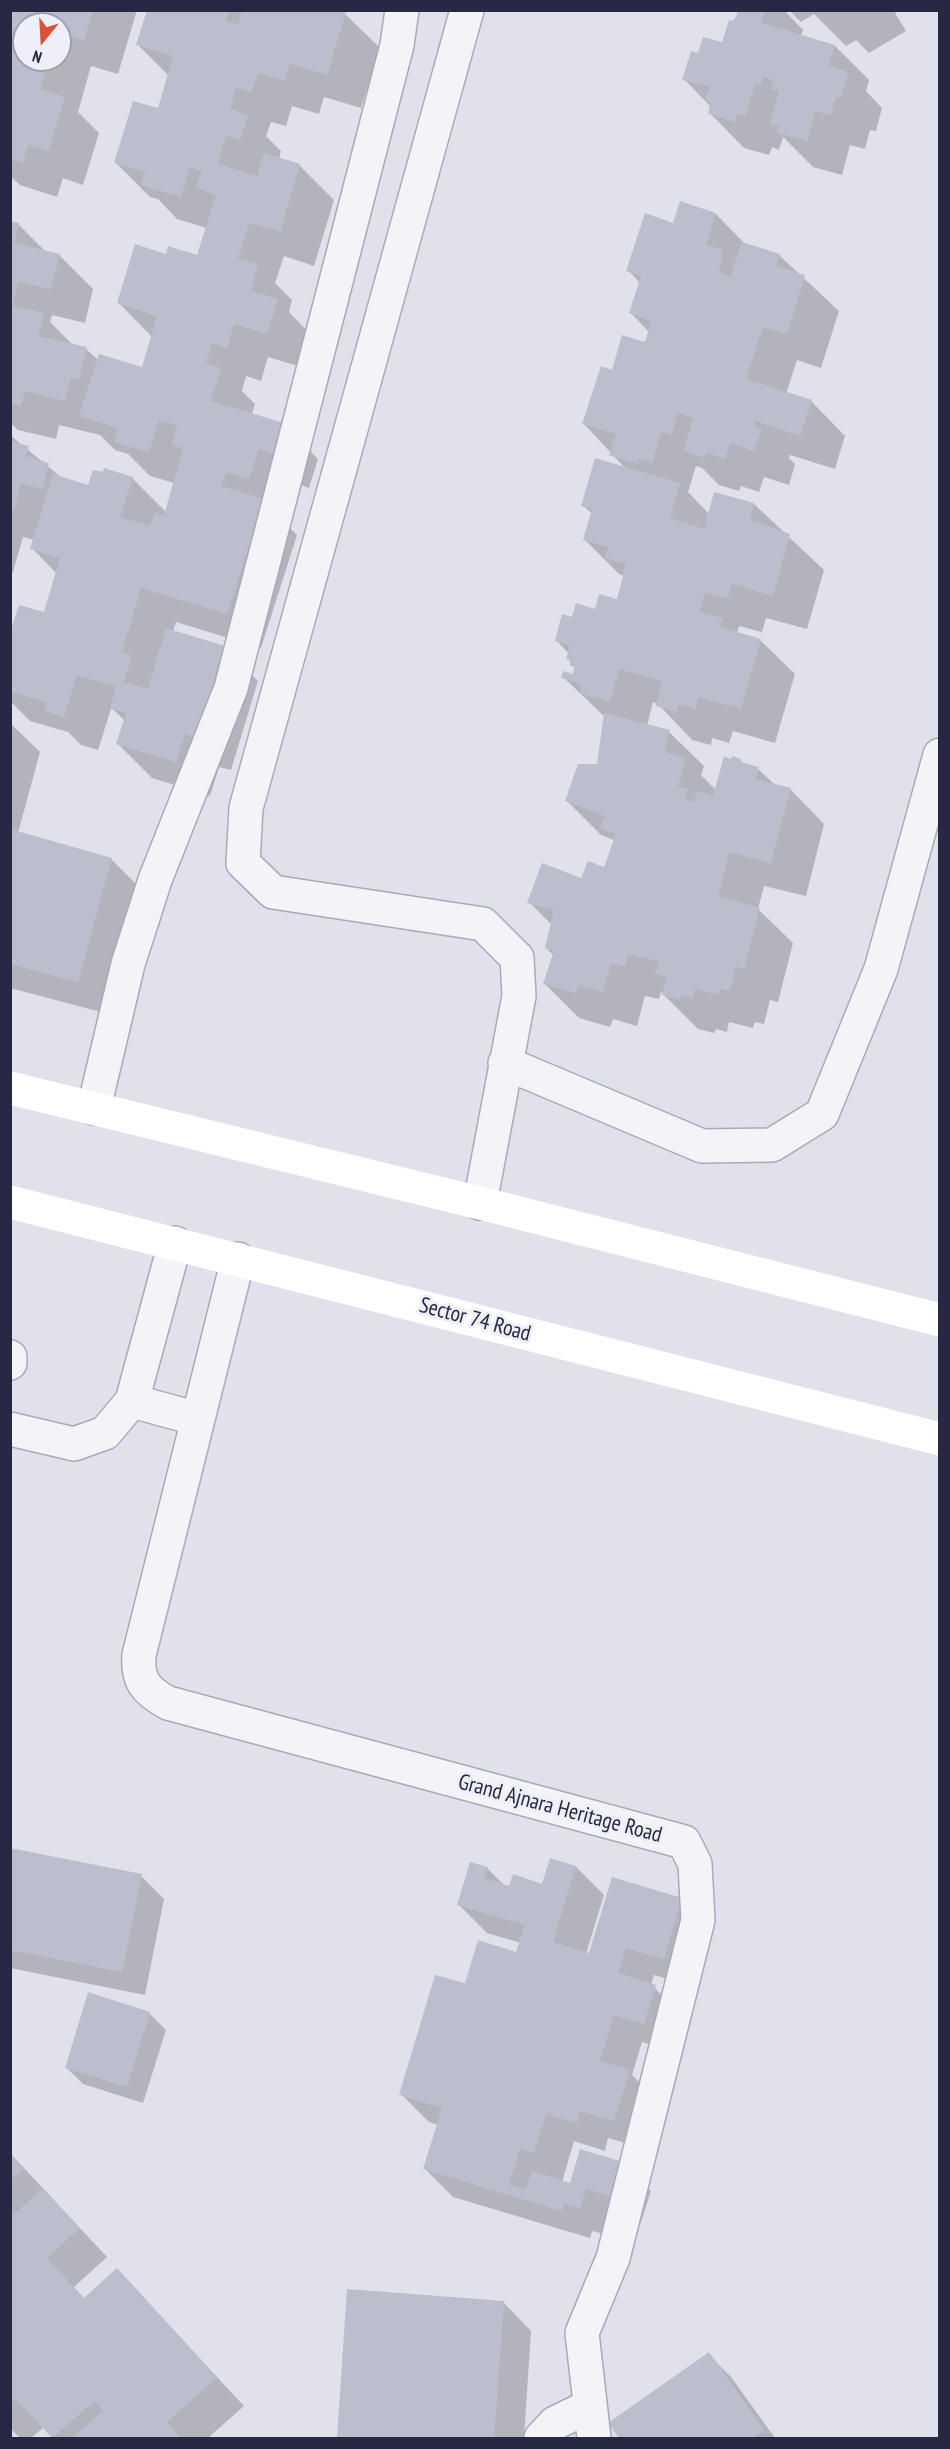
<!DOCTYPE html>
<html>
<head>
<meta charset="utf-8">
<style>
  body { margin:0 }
  #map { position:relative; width:950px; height:2449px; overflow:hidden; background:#e0e1ea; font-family:"PT Sans Narrow",sans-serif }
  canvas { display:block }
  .frame { position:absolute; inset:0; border:12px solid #272943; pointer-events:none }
  .north { position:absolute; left:12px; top:12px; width:60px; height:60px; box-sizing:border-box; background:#eff0f7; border:2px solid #9fa0af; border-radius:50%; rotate:198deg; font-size:16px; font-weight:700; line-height:24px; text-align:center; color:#272943 }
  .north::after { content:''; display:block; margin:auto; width:21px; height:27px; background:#da5039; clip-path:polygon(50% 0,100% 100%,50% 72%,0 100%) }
</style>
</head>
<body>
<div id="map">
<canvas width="950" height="2449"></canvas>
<div class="frame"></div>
<div class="north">N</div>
</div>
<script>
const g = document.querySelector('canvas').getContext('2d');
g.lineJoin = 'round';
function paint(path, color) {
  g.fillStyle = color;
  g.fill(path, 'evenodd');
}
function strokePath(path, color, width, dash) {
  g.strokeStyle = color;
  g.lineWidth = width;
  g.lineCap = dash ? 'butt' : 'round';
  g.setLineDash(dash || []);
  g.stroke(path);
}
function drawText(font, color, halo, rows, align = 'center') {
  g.font = font + ' "PT Sans Narrow",sans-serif';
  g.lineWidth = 6;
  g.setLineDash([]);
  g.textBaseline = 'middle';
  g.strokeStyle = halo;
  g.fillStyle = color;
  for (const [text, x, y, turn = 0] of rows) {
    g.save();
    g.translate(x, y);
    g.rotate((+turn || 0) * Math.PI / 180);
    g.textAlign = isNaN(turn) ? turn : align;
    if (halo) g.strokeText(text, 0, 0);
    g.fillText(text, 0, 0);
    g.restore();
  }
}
paint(new Path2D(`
  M 10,10 L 137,10 L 118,74 L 91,66 L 78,112 L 99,133 L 83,185 L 63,178 L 57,197 L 20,185 L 10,176 ZM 24,24 L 60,24 L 60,60 L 24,60 Z
  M 149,10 L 341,10 L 380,48 L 361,108 L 324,97 L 319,114 L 292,106 L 286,126 L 271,122 L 266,136 L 281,151 L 279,159 L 299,165 L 334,200 L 314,266 L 284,256 L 275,283 L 292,300 L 289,312 L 311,335 L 301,367 L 268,357 L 261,381 L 246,376 L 242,391 L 255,404 L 252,414 L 283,424 L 318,459 L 309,488 L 293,482 L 270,508 L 297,535 L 261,648 L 176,622 L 173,632 L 224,647 L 258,681 L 231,770 L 219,767 L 210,796 L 152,778 L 118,744 L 125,721 L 114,710 L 111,709 L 98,750 L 81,745 L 68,732 L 30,721 L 10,701 L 10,626 L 13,628 L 45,614 L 57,574 L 32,548 L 34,540 L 23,537 L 13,572 L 10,571 L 10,435 L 62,478 L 89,487 L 132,478 L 166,512 L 174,483 L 150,476 L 128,454 L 115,450 L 100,435 L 59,425 L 56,439 L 18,430 L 10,423 L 10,222 L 18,224 L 46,252 L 59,255 L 93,289 L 85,323 L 52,315 L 50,322 L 74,346 L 86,349 L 98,360 L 143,369 L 152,337 L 119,303 L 167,256 L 198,257 L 207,228 L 177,219 L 158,199 L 150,197 L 115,162 L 159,110 L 169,76 L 138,45 Z
  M 739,10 L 784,10 L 803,30 L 801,36 L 835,46 L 869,80 L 866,91 L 882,108 L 876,131 L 870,130 L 865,149 L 850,145 L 842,175 L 813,167 L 783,137 L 779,150 L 772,147 L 769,155 L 744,148 L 710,113 L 711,107 L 684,79 L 699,55 L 723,44 Z
  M 789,10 L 899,10 L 895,13 L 906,31 L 869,53 L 856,40 L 846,46 L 814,14 L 801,22 Z
  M 716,214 L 746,245 L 779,255 L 839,311 L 821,368 L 797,360 L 786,394 L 811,401 L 845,436 L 835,469 L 790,455 L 789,458 L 795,464 L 789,485 L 764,477 L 759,492 L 741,486 L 739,491 L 719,485 L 702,468 L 696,466 L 688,492 L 709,514 L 754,504 L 824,570 L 807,629 L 766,618 L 762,632 L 739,626 L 737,633 L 760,640 L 795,674 L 775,743 L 733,731 L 729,743 L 712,738 L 711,745 L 692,740 L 658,704 L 653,702 L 647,726 L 669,732 L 704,766 L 701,775 L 716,790 L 740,760 L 745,765 L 758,769 L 775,785 L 790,789 L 824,824 L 806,896 L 764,886 L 758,909 L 793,943 L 778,1002 L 770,1000 L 764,1024 L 755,1022 L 753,1028 L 729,1022 L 727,1032 L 716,1029 L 714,1033 L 698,1029 L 661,992 L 659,999 L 645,996 L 637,1026 L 613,1019 L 610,1027 L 579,1018 L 545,984 L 554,956 L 546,948 L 552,925 L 529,902 L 605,869 L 614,840 L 601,835 L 567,801 L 598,766 L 605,717 L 563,677 L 574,676 L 575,669 L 568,658 L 569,654 L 557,641 L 573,619 L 618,601 L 625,576 L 619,574 L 585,540 L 592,514 L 583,505 L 625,468 L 584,424 L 613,371 L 646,344 L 649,332 L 631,313 L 640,283 L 628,270 L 674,225 Z
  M 10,723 L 40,752 L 18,833 L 111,859 L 145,893 L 112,1015 L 10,988 Z
  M 10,1850 L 141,1876 L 164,1899 L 145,1995 L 10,1968 Z
  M 576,1867 L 604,1895 L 586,1954 L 590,1955 L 681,1900 L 692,1986 L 654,1975 L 651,1985 L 683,2014 L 672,2051 L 642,2042 L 632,2075 L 657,2100 L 643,2148 L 608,2138 L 605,2151 L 574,2141 L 562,2182 L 571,2185 L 622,2163 L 651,2191 L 640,2225 L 614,2216 L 608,2235 L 592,2231 L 590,2238 L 453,2197 L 424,2168 L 438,2125 L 429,2122 L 401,2094 L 466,1985 L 517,1954 L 521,1943 L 487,1933 L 458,1904 L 487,1868 L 505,1886 L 510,1887 L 543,1885 Z
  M 149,2013 L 166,2030 L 143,2103 L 83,2084 L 66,2067 Z
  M 10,2153 L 107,2257 L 74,2287 L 85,2299 L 117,2270 L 244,2406 L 208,2438 L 55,2438 L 44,2427 L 31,2438 L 20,2438 L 11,2429 Z
  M 349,2291 L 503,2302 L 531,2331 L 524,2438 L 339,2438 Z
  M 708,2354 L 731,2377 L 775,2438 L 621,2438 L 610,2423 Z`), '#0003');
paint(new Path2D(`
  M 10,10 L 93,10 L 84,40 L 60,33 L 60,24 L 24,24 L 24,60 L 49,60 L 40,89 L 65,97 L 48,151 L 28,145 L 23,163 L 10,159 Z
  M 147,10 L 229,10 L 226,21 L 238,25 L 242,10 L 346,12 L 327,75 L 290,64 L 285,81 L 258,73 L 252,92 L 236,88 L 230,109 L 248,115 L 240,140 L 226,135 L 218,164 L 257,176 L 264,153 L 300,164 L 280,232 L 249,223 L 238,259 L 258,264 L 251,291 L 278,299 L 267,334 L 234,324 L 227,348 L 212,343 L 206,363 L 221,368 L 211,401 L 284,423 L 275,454 L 259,449 L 249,479 L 226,472 L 221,486 L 264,499 L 227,614 L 141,588 L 122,652 L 132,656 L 124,682 L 148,689 L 166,628 L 225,646 L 196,737 L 185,734 L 176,762 L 116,744 L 126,713 L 110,708 L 116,687 L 77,675 L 64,717 L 45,711 L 47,702 L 10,692 L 10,633 L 19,605 L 44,612 L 60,558 L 30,549 L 53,474 L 88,485 L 93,470 L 103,472 L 104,468 L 133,477 L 120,517 L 150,526 L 155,512 L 164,515 L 183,448 L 172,445 L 177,425 L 159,420 L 149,452 L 114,442 L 118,428 L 79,416 L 99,354 L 142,367 L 157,316 L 117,303 L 135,244 L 166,254 L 168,246 L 197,255 L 216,195 L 196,188 L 202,171 L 190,167 L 181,197 L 141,185 L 145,172 L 114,163 L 133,101 L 158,108 L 173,56 L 136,45 Z
  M 738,10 L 765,10 L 761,23 L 835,45 L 829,66 L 848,72 L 841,98 L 836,97 L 831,115 L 816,111 L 807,141 L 777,133 L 779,126 L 770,124 L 779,91 L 771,89 L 774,80 L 763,77 L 760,86 L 755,84 L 745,116 L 737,114 L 735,122 L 708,114 L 711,102 L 705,100 L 710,87 L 682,80 L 691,51 L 698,53 L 703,37 L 722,42 L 729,20 L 735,21 Z
  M 680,201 L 716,213 L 706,245 L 723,250 L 719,272 L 730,276 L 742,242 L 780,254 L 776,266 L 805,275 L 787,334 L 763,327 L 746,379 L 812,400 L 800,436 L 755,421 L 754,426 L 762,429 L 754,451 L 730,443 L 725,459 L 706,452 L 705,458 L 683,451 L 694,418 L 678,413 L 671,435 L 661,432 L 652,463 L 640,459 L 638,464 L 609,455 L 616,434 L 582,424 L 601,366 L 612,370 L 622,335 L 645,342 L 651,321 L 629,313 L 641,276 L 626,271 L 645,213 L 673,223 Z
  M 10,221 L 19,223 L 14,243 L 60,254 L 51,289 L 18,282 L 12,306 L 44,313 L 38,336 L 87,347 L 79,380 L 71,378 L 65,401 L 25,391 L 21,406 L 10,403 Z
  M 10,441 L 29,446 L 26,456 L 49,463 L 42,489 L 21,483 L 14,510 L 10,510 Z
  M 595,458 L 680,483 L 670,518 L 704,529 L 714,492 L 754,503 L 750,520 L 790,534 L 773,596 L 732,584 L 727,599 L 705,592 L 700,612 L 722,618 L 720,627 L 761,639 L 741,709 L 699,697 L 695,709 L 678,705 L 677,712 L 656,706 L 662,681 L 619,669 L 610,702 L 579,693 L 582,684 L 561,678 L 563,671 L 573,674 L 574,667 L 569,665 L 571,660 L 566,659 L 570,646 L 555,641 L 562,614 L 572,617 L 576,603 L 595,609 L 599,594 L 617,599 L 626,564 L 605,558 L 608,547 L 583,540 L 592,509 L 581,506 Z
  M 604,713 L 670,730 L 664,752 L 686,758 L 678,787 L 688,789 L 685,800 L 694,802 L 697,791 L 713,796 L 724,756 L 731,759 L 732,756 L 741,759 L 740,762 L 759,767 L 756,779 L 791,788 L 771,863 L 729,852 L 718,897 L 760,908 L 744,968 L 736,967 L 730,991 L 720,989 L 719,995 L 695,989 L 693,998 L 681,995 L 680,1000 L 662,995 L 667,977 L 655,974 L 659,961 L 628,954 L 625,966 L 611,963 L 603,992 L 578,986 L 576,993 L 543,984 L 554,951 L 545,948 L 554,910 L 527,903 L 542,863 L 581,878 L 588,861 L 604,867 L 616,834 L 600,828 L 605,816 L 565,801 L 578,764 L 597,764 Z
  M 10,829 L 112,858 L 78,982 L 10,964 Z
  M 10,1848 L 142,1874 L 122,1972 L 10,1950 Z
  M 550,1858 L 576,1866 L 553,1942 L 589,1953 L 612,1877 L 682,1898 L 664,1959 L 626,1948 L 618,1973 L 656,1985 L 644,2024 L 614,2015 L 600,2061 L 630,2070 L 614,2121 L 580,2111 L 577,2123 L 546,2114 L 534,2153 L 520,2149 L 509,2185 L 526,2189 L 532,2171 L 570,2183 L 580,2149 L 623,2162 L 612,2197 L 586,2189 L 580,2208 L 564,2203 L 561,2211 L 423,2169 L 442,2108 L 399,2095 L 435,1975 L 465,1983 L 478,1940 L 516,1952 L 525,1925 L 457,1905 L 470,1862 L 488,1867 L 484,1878 L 509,1886 L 513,1874 L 542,1884 Z
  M 88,1992 L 150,2012 L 127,2087 L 65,2068 Z
  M 10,2153 L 24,2168 L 10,2180 Z
  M 43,2188 L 80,2228 L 47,2258 L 84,2298 L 117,2268 L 217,2377 L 167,2422 L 179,2436 L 177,2438 L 73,2438 L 103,2411 L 94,2401 L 52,2438 L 16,2399 L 10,2404 L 10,2218 Z
  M 347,2289 L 504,2301 L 494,2438 L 337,2438 Z
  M 709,2352 L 764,2430 L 752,2438 L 619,2438 L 608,2423 Z`), '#bcbecd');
const street = new Path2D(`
  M 467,10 L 246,808 L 243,863 L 273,892 L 483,924 L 517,958 L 519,996 L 480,1203
  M 505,1063 L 702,1146 L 772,1145 L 822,1114 L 881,969 L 940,755
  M 94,1108 L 128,964 L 155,880 L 231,688 L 397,45 L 402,10
  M 238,1259 L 139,1655 C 137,1681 146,1691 168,1703 L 684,1842 L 695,1864 L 698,1920 L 613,2258 L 582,2333 L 594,2438
  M 10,1357 L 10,1363
  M 132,1401 L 198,1419
  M 10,1429 L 74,1444 L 105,1433 L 132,1401 L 175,1243
  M 541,2438 L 555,2423 L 590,2406`);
strokePath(street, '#a8aab8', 36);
strokePath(street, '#f3f3f8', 33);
strokePath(new Path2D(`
  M 10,1088 L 480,1203 L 940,1320
  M 10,1202 L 940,1439`), '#fff', 33);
drawText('22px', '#272943', '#eff0f7', [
  ["Sector 74 Road",475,1320,15],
  ["Grand Ajnara Heritage Road",560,1809,15]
]);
</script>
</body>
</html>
